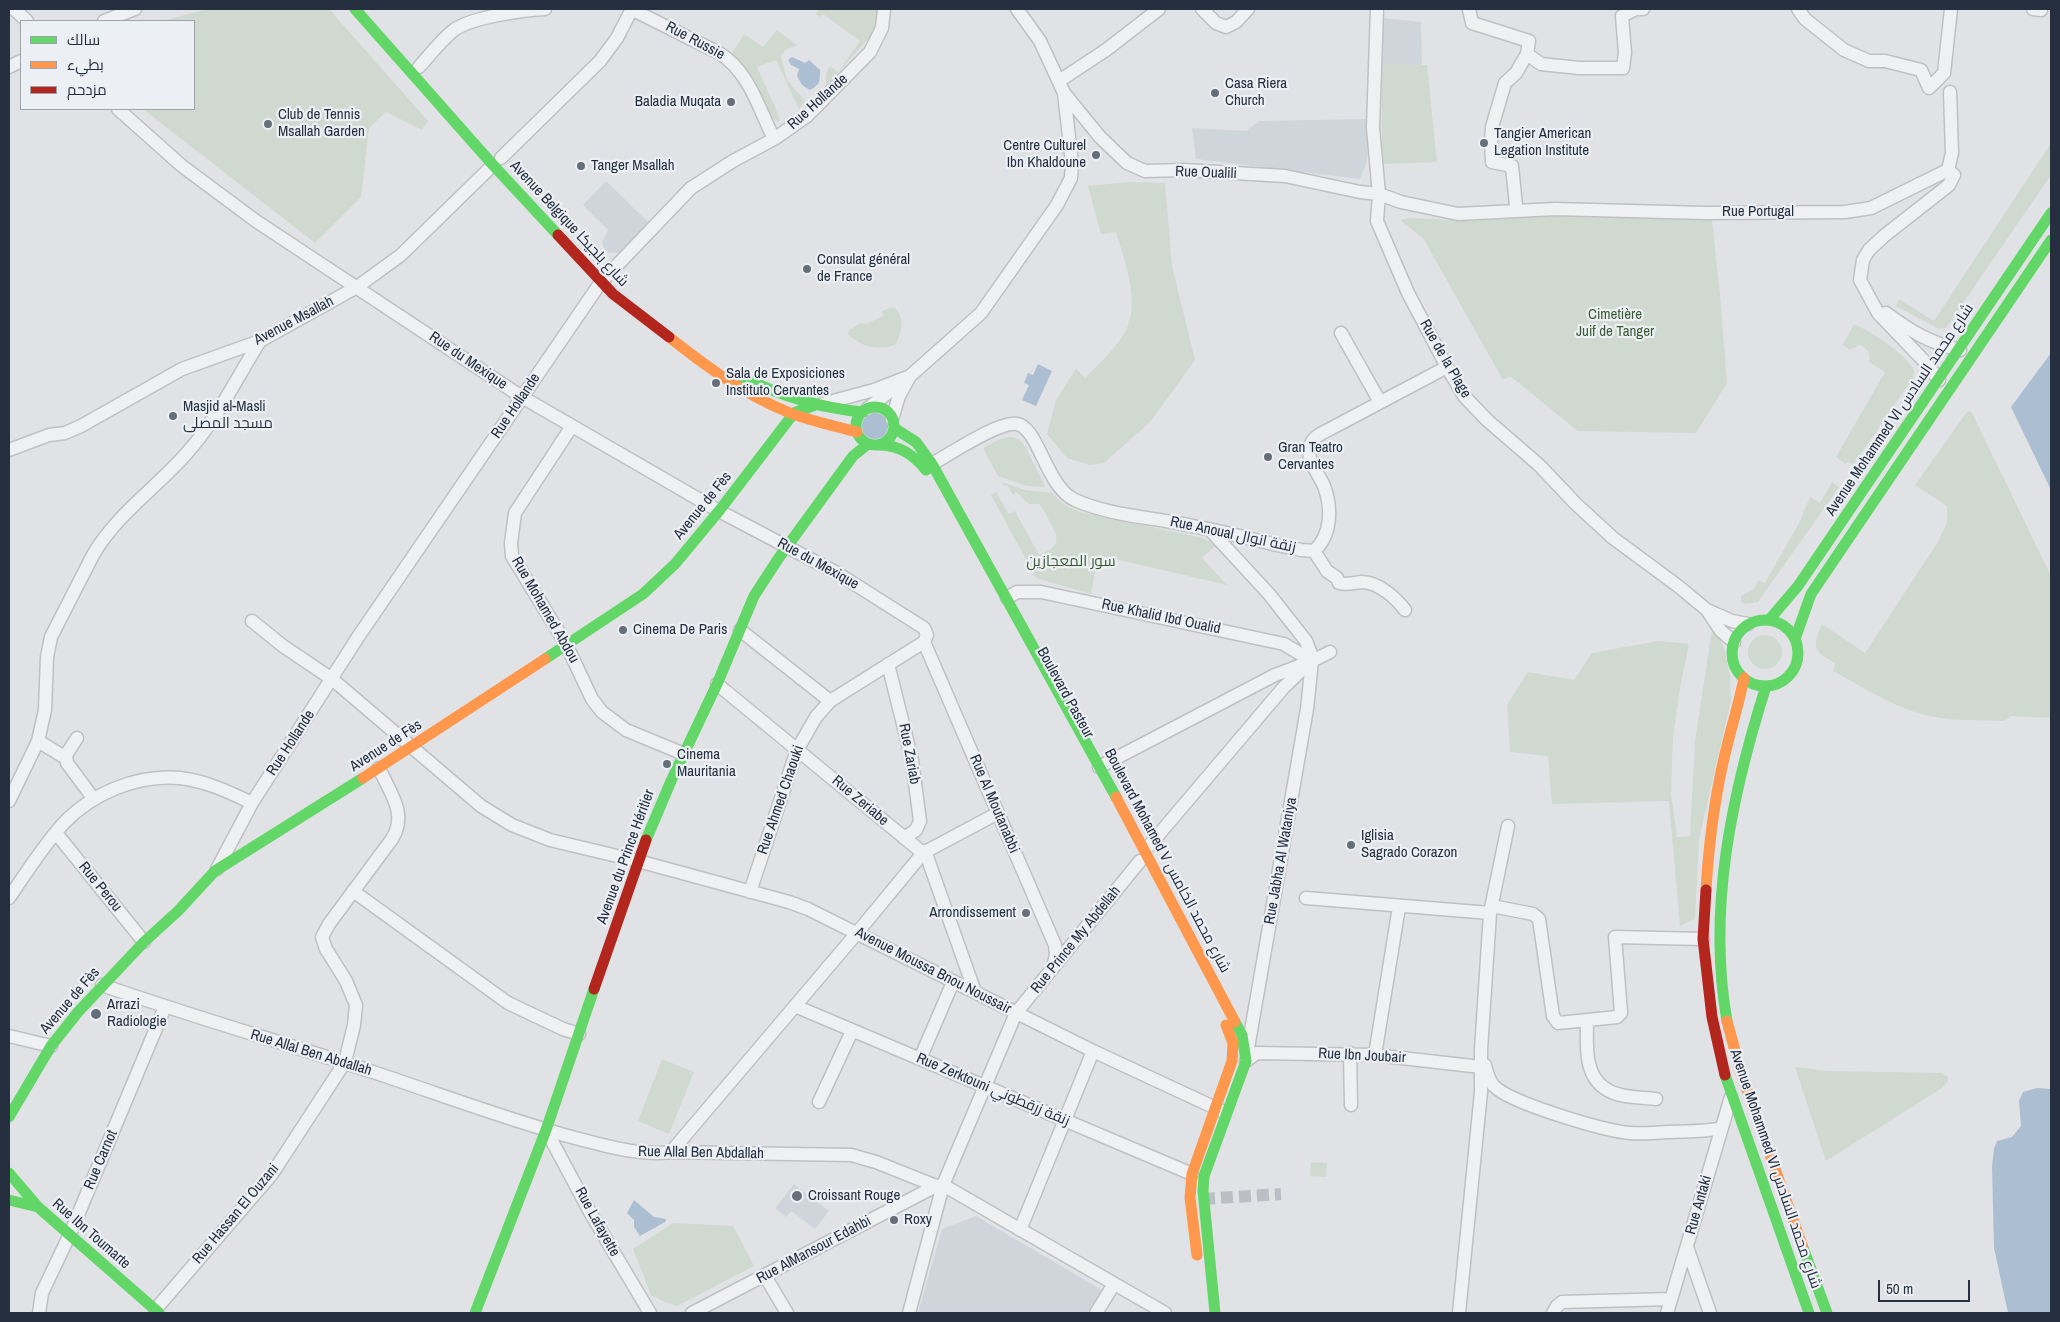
<!DOCTYPE html>
<html>
<head>
<meta charset="utf-8">
<style>
  body { margin:0 }
  #map { position:relative; width:2060px; height:1322px; overflow:hidden; background:#e0e2e5; font-family:"Archivo Narrow",Cairo,sans-serif }
  canvas { display:block }
  .frame { position:absolute; inset:0; border:10px solid #252f3f; pointer-events:none }
  .legend { position:absolute; left:20px; top:20px; width:175px; height:90px; box-sizing:border-box; background:#ecf0f5; border:1px solid #9ca3ac; margin:0; padding:6px 9px; list-style:none; font-size:15px; color:#252f3f }
  .legend li { display:flex; align-items:center; gap:10px; height:25px }
  .legend b { width:25px; border:1px solid #9ca3ac }
  .scale { position:absolute; left:1878px; top:1280px; width:92px; height:22px; box-sizing:border-box; border:2px solid #252f3f; border-top:0; padding-left:6px; font-size:15px; line-height:18px; white-space:nowrap; color:#252f3f; -webkit-text-stroke:4px #ecf0f5; paint-order:stroke }
</style>
</head>
<body>
<div id="map">
<canvas width="2060" height="1322"></canvas>
<div class="frame"></div>
<ul class="legend">
<li><b style="height:6px;background:#63d668"></b>سالك</li>
<li><b style="height:6px;background:#ff974d"></b>بطيء</li>
<li><b style="height:6px;background:#b3261e"></b>مزدحم</li>
</ul>
<div class="scale">50 m</div>
</div>
<script>
const g = document.querySelector('canvas').getContext('2d');
g.lineJoin = 'round';
function paint(path, color) {
  g.fillStyle = color;
  g.fill(path, 'evenodd');
}
function strokePath(path, color, width, dash) {
  g.strokeStyle = color;
  g.lineWidth = width;
  g.lineCap = dash ? 'butt' : 'round';
  g.setLineDash(dash || []);
  g.stroke(path);
}
function drawText(font, color, halo, rows, align = 'center') {
  g.font = font + ' "Archivo Narrow",Cairo,sans-serif';
  g.lineWidth = 4.5;
  g.setLineDash([]);
  g.textBaseline = 'middle';
  g.strokeStyle = halo;
  g.fillStyle = color;
  for (const [text, x, y, turn = 0] of rows) {
    g.save();
    g.translate(x, y);
    g.rotate((+turn || 0) * Math.PI / 180);
    g.textAlign = isNaN(turn) ? turn : align;
    if (halo) g.strokeText(text, 0, 0);
    g.fillText(text, 0, 0);
    g.restore();
  }
}
paint(new Path2D(`
  M 1382,18 L 1421,22 L 1422,65 L 1382,65 Z
  M 1368,119 L 1367,161 L 1360,179 L 1196,159 L 1192,128 L 1246,131 L 1259,121 Z
  M 606,181 L 649,223 L 620,253 L 605,252 L 602,242 L 608,230 L 583,205 Z
  M 794,1184 L 829,1211 L 815,1229 L 791,1211 L 786,1217 L 775,1208 Z
  M 976,1216 L 1102,1290 L 1087,1313 L 918,1313 L 942,1229 Z`), '#d0d5dc');
paint(new Path2D(`
  M 208,9 L 329,9 L 428,121 L 422,130 L 386,112 L 369,128 L 361,197 L 315,243 L 143,109 L 194,109 L 194,21 L 162,21 Z
  M 819,9 L 877,9 L 875,29 L 869,38 L 826,86 L 826,74 L 830,66 L 838,72 L 860,41 L 823,14 L 820,17 L 816,14 Z
  M 777,30 L 797,45 L 785,50 L 781,56 L 787,80 L 805,101 L 799,109 L 776,60 L 757,67 L 778,114 L 779,123 L 767,114 L 730,56 L 744,34 L 763,47 Z
  M 1382,65 L 1427,65 L 1437,162 L 1382,164 Z
  M 2051,143 L 2051,175 L 1946,328 L 1939,329 L 1896,306 L 1899,299 L 1934,321 Z
  M 1129,182 L 1165,183 L 1172,266 L 1195,360 L 1151,421 L 1104,463 L 1090,465 L 1067,458 L 1047,434 L 1056,400 L 1076,369 L 1085,378 C 1099,364 1113,351 1124,334 C 1142,304 1125,263 1116,232 L 1101,234 L 1088,186 Z
  M 1553,216 L 1712,220 L 1720,295 L 1727,383 L 1696,433 L 1578,431 L 1510,376 L 1503,380 L 1423,238 L 1400,220 L 1411,218 L 1468,221 Z
  M 893,307 C 906,316 902,331 896,344 C 879,352 861,347 848,334 L 849,330 L 861,323 L 866,324 L 883,316 L 882,311 Z
  M 1854,324 C 1870,331 1903,352 1912,367 C 1915,371 1914,375 1913,378 L 1853,465 L 1848,462 L 1845,464 L 1836,457 L 1885,372 L 1869,362 C 1871,353 1867,347 1859,345 L 1850,350 L 1843,345 Z
  M 1969,411 L 1972,413 L 2051,576 L 2051,718 L 2011,716 L 2004,721 C 1982,720 1957,721 1935,717 C 1899,711 1865,688 1833,671 L 1835,663 C 1813,651 1812,647 1822,624 L 1865,653 L 1938,542 L 1947,522 L 1947,506 L 1915,485 L 1966,413 Z
  M 1010,437 L 1019,439 L 1026,448 L 1045,487 L 1027,486 L 998,476 L 983,448 L 1000,439 Z
  M 1002,482 L 1025,490 L 1052,493 L 1063,504 L 1080,512 L 1204,538 L 1215,546 L 1202,558 L 1227,585 L 1098,555 L 1091,594 L 1036,578 L 991,495 L 996,492 L 1009,514 L 1015,511 L 1039,555 C 1060,546 1060,540 1050,522 C 1047,516 1044,510 1039,504 L 1029,504 L 1016,492 L 1013,495 L 1007,485 L 1004,486 Z
  M 1832,482 L 1839,487 L 1758,602 L 1746,604 L 1741,602 L 1741,596 L 1754,589 L 1758,580 L 1765,583 L 1799,523 L 1810,497 L 1820,503 Z
  M 1712,630 L 1720,639 L 1724,648 L 1730,676 L 1731,700 L 1699,839 L 1695,919 L 1680,926 L 1669,801 L 1552,804 L 1548,756 L 1510,752 L 1507,705 L 1528,672 L 1574,680 L 1592,653 L 1658,641 L 1689,644 L 1680,688 L 1673,737 L 1671,794 L 1677,837 L 1690,836 L 1695,741 Z
  M1748 652a17 17 0 1 1 34 0a17 17 0 1 1-34 0Z
  M 662,1059 L 694,1072 L 669,1134 L 638,1121 Z
  M 1795,1067 L 1827,1071 L 1941,1073 L 1948,1077 L 1948,1081 L 1942,1088 L 1826,1161 Z
  M 1311,1162 L 1327,1163 L 1326,1177 L 1310,1176 Z
  M 673,1223 L 733,1226 L 754,1266 L 677,1306 L 665,1302 L 651,1295 L 633,1249 Z`), '#d0d9cf');
paint(new Path2D(`
  M 792,57 L 805,63 L 809,60 L 820,70 C 820,81 820,85 810,90 L 802,85 L 797,76 L 799,69 L 791,65 L 788,60 Z
  M 2051,353 L 2051,490 L 2011,407 Z
  M 1038,364 L 1052,371 L 1036,406 L 1022,400 L 1029,385 L 1024,383 L 1028,373 L 1033,375 Z
  M862 426a13 13 0 1 1 26 0a13 13 0 1 1-26 0Z
  M 2037,1088 L 2051,1089 L 2051,1313 L 2008,1313 L 1994,1248 L 1992,1166 L 1994,1149 L 1997,1141 L 2012,1137 L 2021,1126 L 2019,1101 L 2023,1092 Z
  M 634,1200 L 654,1217 L 666,1219 L 665,1222 L 640,1236 L 634,1227 L 634,1220 L 627,1213 Z`), '#acbed2');
strokePath(new Path2D(`
  M 1203,1199 L 1281,1194`), '#bbbec4', 12, [12, 6]);
const street = new Path2D(`
  M 14,9 L 27,21
  M 631,9 L 719,53 C 749,71 759,109 774,139
  M 1202,9 L 1216,23 L 1226,27 L 1236,22 L 1248,9
  M 1377,9 L 1373,128 L 1379,194 L 1377,221 L 1408,293 L 1447,367 L 1464,396 L 1487,420 L 1539,465 L 1576,504 L 1613,538 L 1678,586 L 1707,610 L 1721,631 L 1734,642
  M 1469,9 L 1472,23 L 1529,41 L 1527,54 L 1516,73 L 1505,83 L 1492,127 L 1491,142 L 1492,162 L 1512,166 L 1516,206
  M 1798,9 L 1805,19 L 1844,50 L 1869,61 L 1885,61 L 1921,70 L 1929,88 L 1944,73 L 1951,9
  M 2033,9 L 2041,10
  M 104,21 L 135,9
  M 1527,54 L 1541,64 L 1579,68 L 1623,68 L 1625,53 L 1622,16 L 1636,9 L 1643,9
  M 9,67 L 21,61
  M 419,67 C 430,55 441,40 454,30 C 472,17 523,10 545,9
  M 1059,81 L 1106,50 L 1159,9
  M 1064,93 L 1100,137 L 1127,163 L 1145,171 L 1184,170 L 1285,176 L 1360,192 L 1379,194 L 1401,202 L 1458,214 L 1555,209 L 1705,213 L 1845,212 L 1871,208 L 1948,170 L 1954,175 L 1949,185 L 1884,236 L 1869,250 L 1863,260 L 1860,280 L 1878,313 L 1925,362 L 1939,380
  M 118,109 L 182,166 L 256,221 L 522,397 L 719,511 L 837,573 L 924,628 L 927,635 L 924,642 L 830,701 L 816,717 L 797,750 L 750,892
  M 501,158 L 600,61 L 617,38 L 632,9
  M 1948,170 L 1952,153 L 1950,92
  M 1886,313 C 1912,332 1928,342 1960,350
  M 1341,333 L 1380,402
  M 822,404 L 874,390 L 910,376
  M 867,409 L 898,385
  M 892,419 L 899,396 L 910,376 L 981,313 L 1057,205 L 1071,178 L 1072,163 L 1064,93 L 1040,41 L 1017,9
  M 572,426 L 515,513 L 511,543 L 512,556 L 566,644 L 592,699 L 602,712 L 626,730 L 684,754
  M 9,450 L 49,435 L 65,433 L 81,426 L 182,369 L 260,341 L 357,287 L 401,255 L 493,165
  M 932,464 C 950,454 999,421 1017,424 C 1039,428 1046,487 1075,500 C 1108,515 1148,517 1182,524 C 1222,531 1261,542 1301,550 L 1314,551 C 1332,535 1332,507 1324,486 C 1319,474 1306,460 1310,447 C 1312,437 1322,433 1330,429 L 1447,367
  M 1209,529 L 1269,594 L 1306,641 L 1311,654 L 1312,661 L 1307,709 L 1248,1048
  M 1314,551 L 1327,571 L 1337,578 L 1339,583 C 1348,585 1353,583 1362,582 C 1378,582 1396,598 1405,610
  M 1007,598 L 1017,592 L 1041,592 L 1284,644 L 1312,661
  M 1707,610 L 1732,621 L 1748,624
  M 252,621 L 283,646 L 332,679 L 481,806 L 512,825 L 550,840 L 638,861 L 789,902 L 808,909 L 1093,1051 L 1222,1111
  M 740,630 L 830,701
  M 924,642 L 1055,945 L 1056,955 L 1053,967
  M 888,664 L 912,760 L 920,821 L 916,830 L 904,838
  M 717,684 L 923,853
  M 77,738 L 66,755 L 67,763 L 93,798
  M 38,741 L 66,758
  M 1099,767 L 1275,675 L 1312,661 L 1330,652
  M 9,801 L 38,741 L 45,710 L 47,657 L 51,637 L 93,555 C 116,515 156,488 186,454 C 216,421 236,379 260,341
  M 56,833 L 144,942
  M 1149,846 L 1284,687 L 1306,666
  M 925,851 L 975,992
  M 217,869 L 252,803 L 358,637 L 601,282 L 691,188 L 733,161 L 774,139 L 807,116 L 870,52 L 882,28 L 884,9
  M 353,891 L 508,1003 L 563,1029 L 579,1034
  M 9,898 C 26,873 43,846 63,824 C 92,793 138,774 180,778 C 206,781 229,792 252,803
  M 1306,898 L 1490,913
  M 1492,906 L 1533,914 L 1539,919 L 1553,1016 L 1558,1023 L 1617,1017 L 1621,1013 L 1615,937 L 1703,939
  M 102,985 C 193,1017 285,1043 376,1073 C 442,1095 508,1120 575,1138 C 607,1146 638,1156 671,1152 L 851,1155 L 876,1162 L 936,1186 L 943,1185 L 1165,1313
  M 795,1006 L 1192,1174
  M 1587,1020 C 1587,1043 1583,1075 1606,1089 C 1619,1098 1640,1097 1656,1099
  M 9,1036 L 51,1046
  M 1350,1053 L 1351,1105
  M 1375,1055 L 1399,907
  M 920,1059 L 953,982
  M 1246,1061 L 1257,1053 L 1375,1055 L 1481,1067
  M 1485,1065 C 1487,1072 1488,1080 1494,1086 C 1510,1103 1605,1131 1630,1133 C 1643,1134 1656,1133 1668,1132 C 1687,1131 1704,1132 1722,1128
  M 819,1102 L 852,1031
  M 546,1130 L 591,1214 L 650,1313
  M 671,1152 L 857,933 L 923,853 L 998,813
  M 1020,1230 L 1093,1051
  M 1687,1247 L 1710,1313
  M 765,1276 L 787,1313
  M 155,1310 L 272,1174 L 345,1062 L 354,1025 L 356,1005 L 346,981 L 326,949 L 322,937 L 329,924 L 392,839 C 408,814 390,793 379,768
  M 39,1313 L 42,1293 L 70,1234 L 165,1007
  M 692,1313 L 936,1186
  M 909,1313 L 943,1185 L 1016,1013 L 1140,861
  M 1096,1313 L 1114,1284
  M 1459,1313 L 1481,1092 L 1481,1050 L 1490,913 L 1508,826
  M 1553,1313 L 1557,1306 L 1562,1302 L 1671,1299
  M 1667,1313 L 1731,1097`);
strokePath(street, '#bec0c3', 15);
strokePath(street, '#eff0f2', 12);
strokePath(new Path2D(`
  M 355,9 L 493,165 L 558,235
  M 742,377 C 781,396 820,408 863,412
  M856 426a19 19 0 1 1 38 0a19 19 0 1 1-38 0Z
  M 894,428 L 916,442 L 932,464 L 1116,797
  M 878,445 C 899,445 913,454 926,470
  M1732 653a33 33 0 1 1 66 0a33 33 0 1 1-66 0Z
  M 1769,620 L 1798,586 L 2051,213
  M 1795,639 L 1811,594 L 2051,240
  M 545,659 L 643,594 L 675,564 L 719,511 L 794,413 L 815,405
  M 646,840 L 671,781 L 717,684 L 754,596 L 778,559 L 853,456 L 868,444
  M 1727,1021 C 1707,908 1732,794 1766,686
  M 1725,1075 L 1809,1313
  M 9,1117 L 51,1046 L 78,1012 L 144,942 L 178,911 L 215,871 L 363,778
  M 9,1173 L 38,1207 L 159,1313
  M 9,1200 L 38,1207
  M 1802,1245 L 1827,1313
  M 475,1313 L 546,1130 L 594,989
  M 1215,1313 L 1203,1191 L 1204,1176 L 1246,1061 L 1242,1035 L 1235,1022`), '#63d668', 11);
strokePath(new Path2D(`
  M 669,337 C 707,367 745,395 790,413 C 811,421 835,426 857,432
  M 363,778 L 545,659
  M 1116,797 L 1235,1022
  M 1706,890 C 1709,839 1716,787 1729,738 C 1734,718 1740,699 1744,678
  M 1727,1021 L 1741,1073 L 1802,1245
  M 1197,1255 L 1190,1198 L 1192,1174 L 1232,1061 L 1233,1043 L 1226,1025`), '#ff974d', 11);
strokePath(new Path2D(`
  M 558,235 L 613,294 L 669,337
  M 1706,890 L 1703,939 L 1712,1017 L 1725,1075
  M 594,989 L 646,840`), '#b3261e', 11);
for (const [x, y, r, color] of [
  [1215,93,5,"#666e79"],
  [731,102,5,"#666e79"],
  [268,124,5,"#666e79"],
  [1484,143,5,"#666e79"],
  [1096,155,5,"#666e79"],
  [581,166,5,"#666e79"],
  [807,269,5,"#666e79"],
  [716,383,5,"#666e79"],
  [173,416,5,"#666e79"],
  [1268,457,5,"#666e79"],
  [623,630,5,"#666e79"],
  [667,764,5,"#666e79"],
  [1351,845,5,"#666e79"],
  [1026,913,5,"#666e79"],
  [96,1014,6,"#666e79"],
  [797,1196,6,"#666e79"],
  [894,1220,5,"#666e79"]
]) {
  const dot = new Path2D();
  dot.arc(x, y, r, 0, 2 * Math.PI);
  g.fillStyle = color;
  g.fill(dot);
  strokePath(dot, '#ecf0f5', 2);
}
drawText('15px', '#252f3f', '#ecf0f5', [
  ["Rue Russie",695,41,28],
  ["Rue Hollande",818,102,-42],
  ["Rue Oualili",1206,173,2],
  ["Rue Portugal",1758,212],
  ["Avenue Belgique شارع بلجيكا",569,224,47],
  ["Avenue Msallah",294,321,-28],
  ["Rue de la Plage",1445,359,60],
  ["Rue du Mexique",468,361,34],
  ["Rue Hollande",516,406,-56],
  ["Avenue Mohammed VI شارع محمد السادس",1900,410,-56],
  ["Avenue de Fès",703,506,-51],
  ["Rue Anoual زنقة انوال",1233,535,12],
  ["Rue du Mexique",818,564,29],
  ["Rue Mohamed Abdou",545,610,60],
  ["Rue Khalid Ibd Oualid",1161,617,12],
  ["Boulevard Pasteur",1065,693,61],
  ["Rue Hollande",291,743,-57],
  ["Avenue de Fès",386,746,-33],
  ["Rue Zariab",909,754,79],
  ["Rue Ahmed Chaouki",781,800,-71],
  ["Rue Zeriabe",860,801,40],
  ["Rue Al Moutanabbi",994,804,67],
  ["Avenue du Prince Héritier",626,857,-70],
  ["Boulevard Mohamed V شارع محمد الخامس",1167,861,62],
  ["Rue Jabha Al Wataniya",1281,861,-80],
  ["Rue Perou",100,887,51],
  ["Rue Prince My Abdellah",1076,940,-51],
  ["Avenue Moussa Bnou Noussair",933,971,27],
  ["Avenue de Fès",70,1001,-49],
  ["Rue Allal Ben Abdallah",311,1053,17],
  ["Rue Ibn Joubair",1362,1056,3],
  ["Rue Zerktouni زنقة زرقطوني",993,1090,23],
  ["Rue Allal Ben Abdallah",701,1153,1],
  ["Rue Carnot",101,1160,-67],
  ["Avenue Mohammed VI شارع محمد السادس",1775,1169,71],
  ["Rue Antaki",1699,1205,-74],
  ["Rue Hassan El Ouzani",236,1214,-50],
  ["Rue Lafayette",597,1222,61],
  ["Rue Ibn Toumarte",91,1234,41],
  ["Rue AlMansour Edahbi",814,1250,-28]
]);
drawText('15px', '#252f3f', '#ecf0f5', [
  ["Casa Riera",1225,84],
  ["Church",1225,101],
  ["Baladia Muqata",721,102,"right"],
  ["Club de Tennis",278,115],
  ["Msallah Garden",278,132],
  ["Tangier American",1494,134],
  ["Legation Institute",1494,151],
  ["Centre Culturel",1086,146,"right"],
  ["Ibn Khaldoune",1086,163,"right"],
  ["Tanger Msallah",591,166],
  ["Consulat général",817,260],
  ["de France",817,277],
  ["Sala de Exposiciones",726,374],
  ["Instituto Cervantes",726,391],
  ["Masjid al-Masli",183,407],
  ["مسجد المصلى",183,424],
  ["Gran Teatro",1278,448],
  ["Cervantes",1278,465],
  ["Cinema De Paris",633,630],
  ["Cinema",677,755],
  ["Mauritania",677,772],
  ["Iglisia",1361,836],
  ["Sagrado Corazon",1361,853],
  ["Arrondissement",1016,913,"right"],
  ["Arrazi",107,1005],
  ["Radiologie",107,1022],
  ["Croissant Rouge",808,1196],
  ["Roxy",904,1220]
], 'left');
drawText('15px', '#3a5b32', '#ecf0f5', [
  ["Cimetière",1615,315],
  ["Juif de Tanger",1615,332],
  ["سور المعجازين",1071,562]
]);
</script>
</body>
</html>
